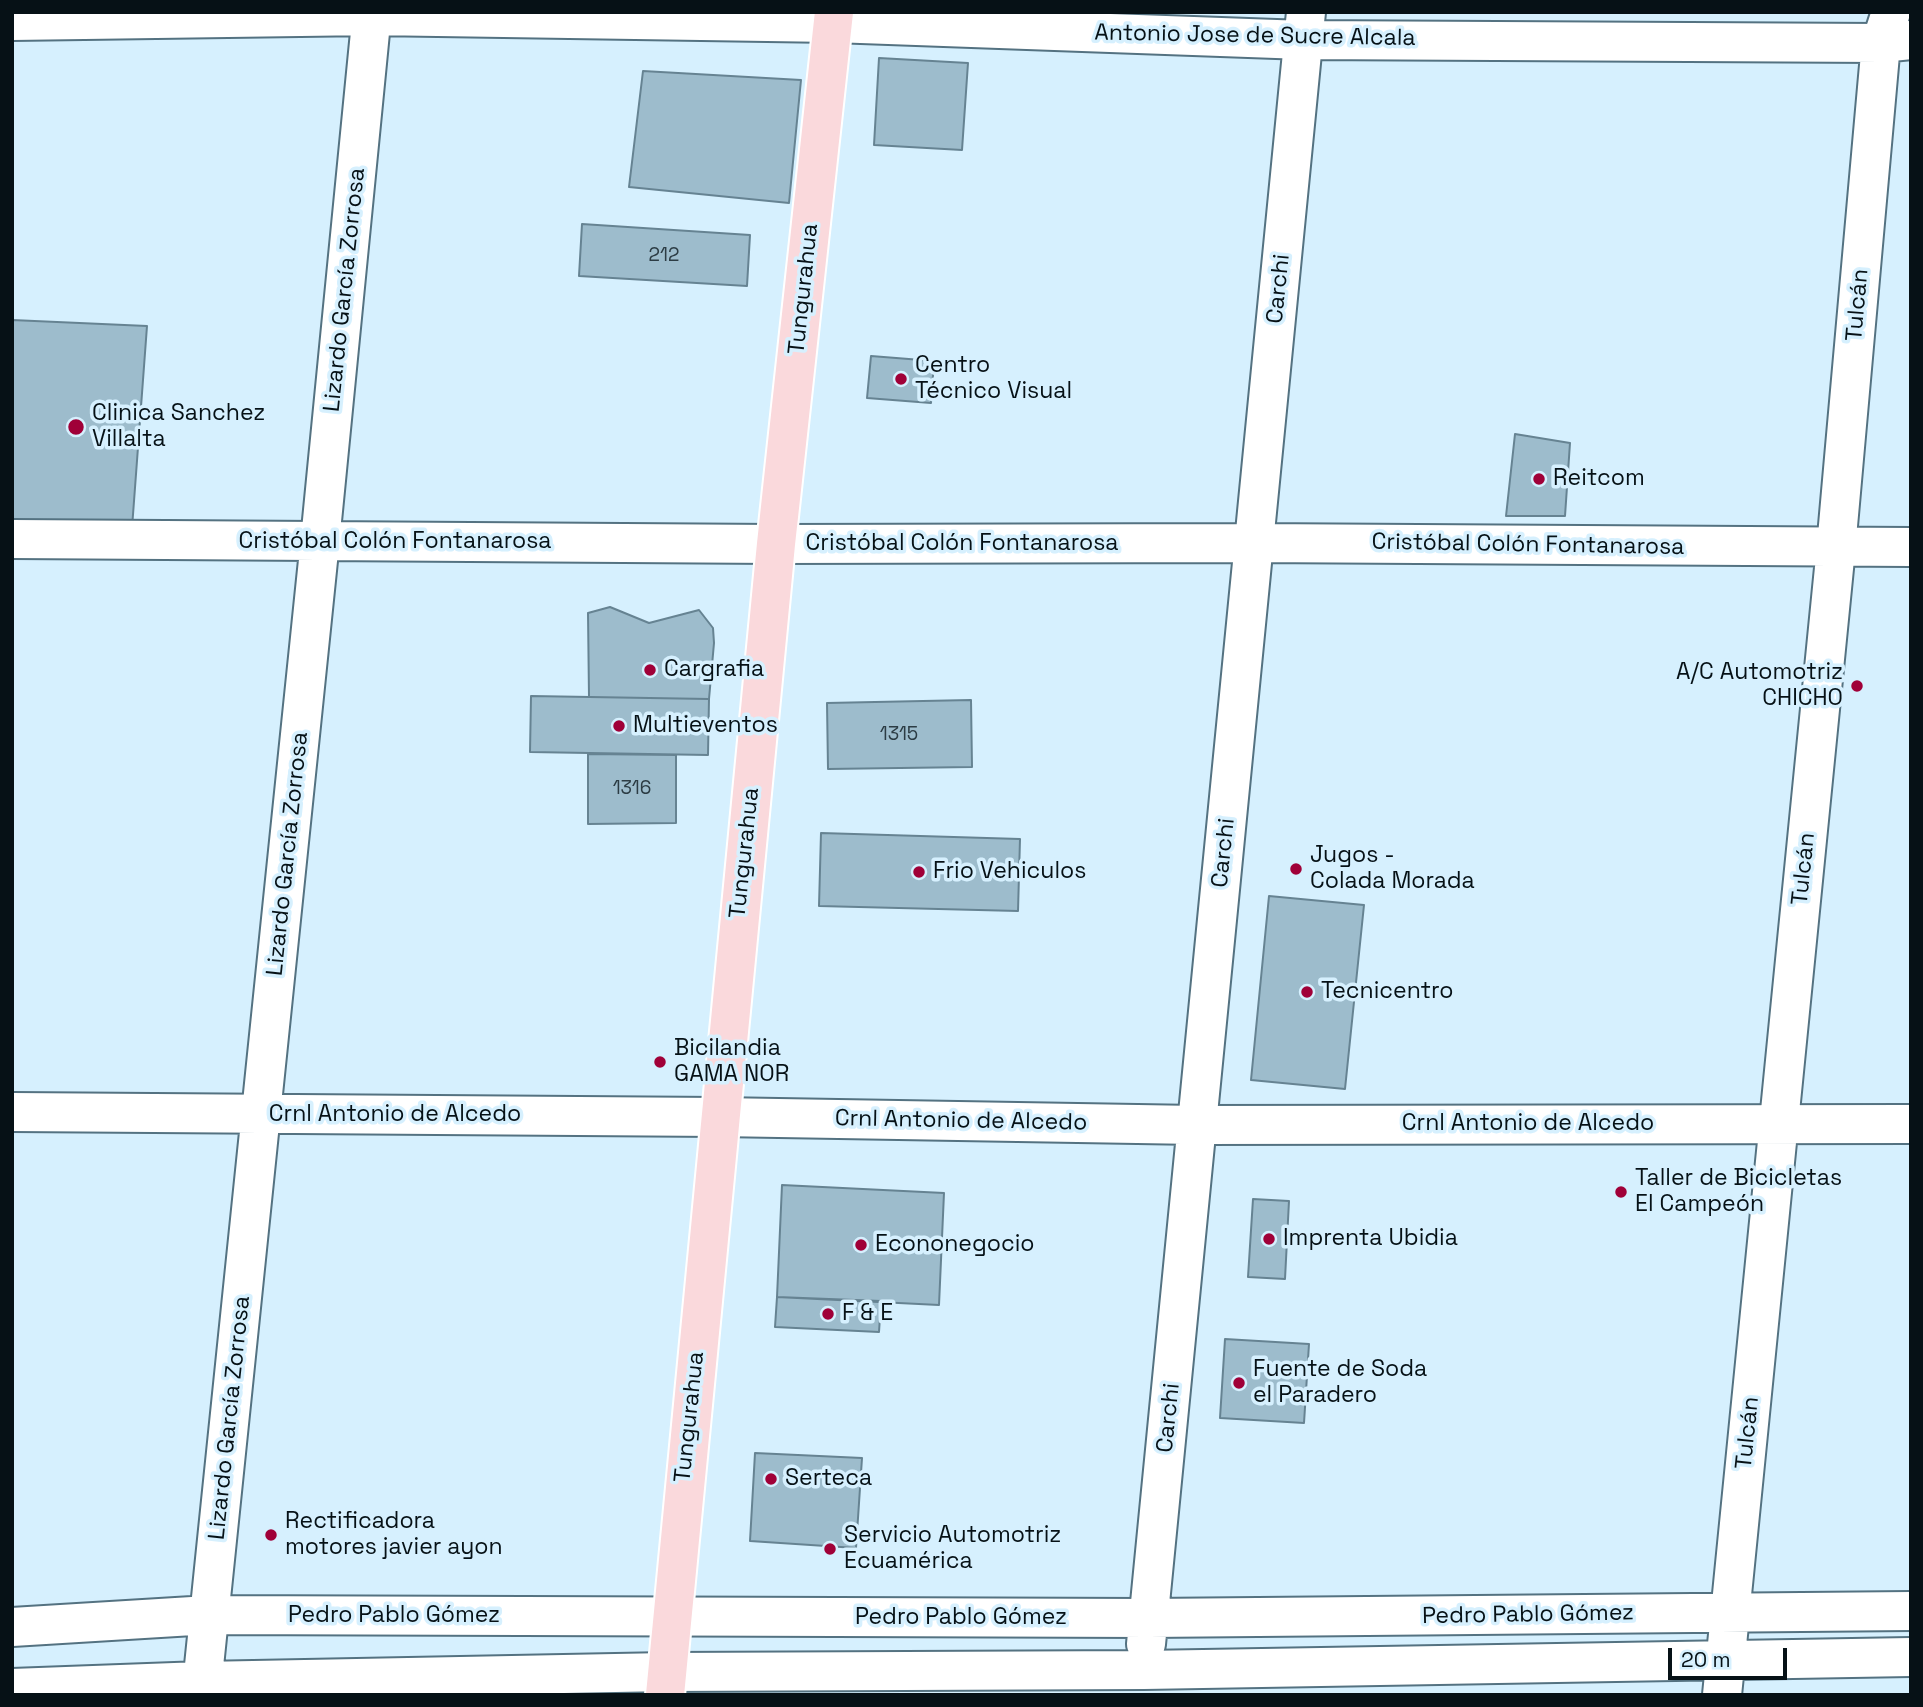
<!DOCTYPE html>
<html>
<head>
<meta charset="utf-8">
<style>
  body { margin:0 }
  #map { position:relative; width:1923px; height:1707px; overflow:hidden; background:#d6f0fe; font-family:"Space Grotesk",sans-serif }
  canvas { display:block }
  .frame { position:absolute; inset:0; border:14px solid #061116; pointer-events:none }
  .scale { position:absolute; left:1668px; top:1648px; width:119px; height:32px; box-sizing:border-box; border:4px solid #061116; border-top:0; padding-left:9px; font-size:21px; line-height:24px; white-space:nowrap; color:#061116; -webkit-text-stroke:5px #d6f0fe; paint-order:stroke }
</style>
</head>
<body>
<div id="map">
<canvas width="1923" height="1707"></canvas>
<div class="frame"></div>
<div class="scale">20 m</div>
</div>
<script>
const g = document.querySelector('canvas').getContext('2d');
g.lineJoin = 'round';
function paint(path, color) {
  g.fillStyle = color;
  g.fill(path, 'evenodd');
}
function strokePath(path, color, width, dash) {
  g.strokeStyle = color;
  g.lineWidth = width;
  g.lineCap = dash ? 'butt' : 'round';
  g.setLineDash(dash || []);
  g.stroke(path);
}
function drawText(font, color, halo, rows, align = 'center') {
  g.font = font + ' "Space Grotesk",sans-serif';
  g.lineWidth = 7;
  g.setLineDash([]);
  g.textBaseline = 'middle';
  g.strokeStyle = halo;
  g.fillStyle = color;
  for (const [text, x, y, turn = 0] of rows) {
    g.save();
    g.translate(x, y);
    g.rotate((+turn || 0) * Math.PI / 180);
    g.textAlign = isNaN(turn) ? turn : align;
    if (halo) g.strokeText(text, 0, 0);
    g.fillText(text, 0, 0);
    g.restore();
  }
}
const building = new Path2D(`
  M 879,58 L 968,63 L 962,150 L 874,145 Z
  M 643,71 L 801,80 L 789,203 L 629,187 Z
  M 582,224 L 750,235 L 747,286 L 579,276 Z
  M 12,320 L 147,326 L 132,528 L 12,528 Z
  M 871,356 L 934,361 L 931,403 L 867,398 Z
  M 1515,434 L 1570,443 L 1565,516 L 1506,516 Z
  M 610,607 L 649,623 L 699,610 L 713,628 L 714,643 L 709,699 L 589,697 L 588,613 Z
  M 531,696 L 709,699 L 708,755 L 530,752 Z
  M 971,700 L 972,767 L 828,769 L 827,703 Z
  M 588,754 L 676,755 L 676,823 L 588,824 Z
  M 821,833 L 1020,839 L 1018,911 L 819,906 Z
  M 1269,896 L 1364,905 L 1345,1089 L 1251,1080 Z
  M 782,1185 L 944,1193 L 939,1305 L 777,1297 Z
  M 1253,1199 L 1289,1201 L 1285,1279 L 1248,1277 Z
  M 777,1297 L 881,1301 L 879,1332 L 775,1327 Z
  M 1225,1339 L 1309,1344 L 1304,1423 L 1220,1418 Z
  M 755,1453 L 862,1458 L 856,1548 L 750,1541 Z`);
paint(building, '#9dbccc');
strokePath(building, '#668392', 2);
const minor = new Path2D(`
  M 12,21 L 372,16 L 833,23 L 1304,40 L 1881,43 L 1911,40
  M 12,539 L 776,544 L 1254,543 L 1911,547
  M 12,1112 L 719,1117 L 1197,1125 L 1911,1124
  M 12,1627 L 209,1615 L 1149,1618 L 1911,1611
  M 1146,1644 L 1306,12
  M 12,1688 L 202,1681 L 667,1672 L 1144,1670 L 1911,1657
  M 201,1695 L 320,541 L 372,12
  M 1722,1695 L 1836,548 L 1881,43 L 1891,12`);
const major = new Path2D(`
  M 665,1695 L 776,544 L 834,12`);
strokePath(minor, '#547281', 42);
strokePath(major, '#fff', 42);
strokePath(minor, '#fff', 38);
strokePath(major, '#fad9dc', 38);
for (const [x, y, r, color] of [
  [901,379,7,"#a00038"],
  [76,427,9,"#a00038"],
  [1539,479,7,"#a00038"],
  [650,670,7,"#a00038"],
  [1857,686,7,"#a00038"],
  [619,726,7,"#a00038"],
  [1296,869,7,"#a00038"],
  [919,872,7,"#a00038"],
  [1307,992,7,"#a00038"],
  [660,1062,7,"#a00038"],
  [1621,1192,7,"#a00038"],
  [1269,1239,7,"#a00038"],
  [861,1245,7,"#a00038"],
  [828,1314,7,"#a00038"],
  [1239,1383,7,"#a00038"],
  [771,1479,7,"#a00038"],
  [271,1535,7,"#a00038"],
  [830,1549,7,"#a00038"]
]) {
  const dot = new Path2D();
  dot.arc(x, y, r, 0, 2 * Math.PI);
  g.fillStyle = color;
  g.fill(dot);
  strokePath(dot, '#d6f0fe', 2.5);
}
drawText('19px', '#2c3c44', null, [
  ["212",664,256],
  ["1315",899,735],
  ["1316",632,789]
]);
drawText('23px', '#061116', '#d6f0fe', [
  ["Antonio Jose de Sucre Alcala",1255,36,1],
  ["Tungurahua",804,289,-84],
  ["Carchi",1279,289,-84],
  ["Lizardo García Zorrosa",345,290,-84],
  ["Tulcán",1858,305,-85],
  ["Cristóbal Colón Fontanarosa",395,542],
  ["Cristóbal Colón Fontanarosa",962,544],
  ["Cristóbal Colón Fontanarosa",1528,545,1],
  ["Tungurahua",745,853,-84],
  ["Carchi",1224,853,-84],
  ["Lizardo García Zorrosa",288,854,-84],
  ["Tulcán",1804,869,-84],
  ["Crnl Antonio de Alcedo",395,1115],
  ["Crnl Antonio de Alcedo",961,1121,1],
  ["Crnl Antonio de Alcedo",1528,1124],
  ["Tungurahua",690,1417,-84],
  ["Lizardo García Zorrosa",230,1418,-84],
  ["Carchi",1169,1418,-84],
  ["Tulcán",1748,1433,-84],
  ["Pedro Pablo Gómez",1528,1615,-1],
  ["Pedro Pablo Gómez",394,1616],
  ["Pedro Pablo Gómez",961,1618]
]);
drawText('23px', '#061116', '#d6f0fe', [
  ["Centro",915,366],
  ["Técnico Visual",915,392],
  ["Clinica Sanchez",92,414],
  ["Villalta",92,440],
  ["Reitcom",1553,479],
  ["Cargrafia",664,670],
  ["A/C Automotriz",1843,673,"right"],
  ["CHICHO",1843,699,"right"],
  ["Multieventos",633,726],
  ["Jugos -",1310,856],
  ["Colada Morada",1310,882],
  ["Frio Vehiculos",933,872],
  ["Tecnicentro",1321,992],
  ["Bicilandia",674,1049],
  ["GAMA NOR",674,1075],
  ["Taller de Bicicletas",1635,1179],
  ["El Campeón",1635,1205],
  ["Imprenta Ubidia",1283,1239],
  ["Econonegocio",875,1245],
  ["F & E",842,1314],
  ["Fuente de Soda",1253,1370],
  ["el Paradero",1253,1396],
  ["Serteca",785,1479],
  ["Rectificadora",285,1522],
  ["motores javier ayon",285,1548],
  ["Servicio Automotriz",844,1536],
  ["Ecuamérica",844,1562]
], 'left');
</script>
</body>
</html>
